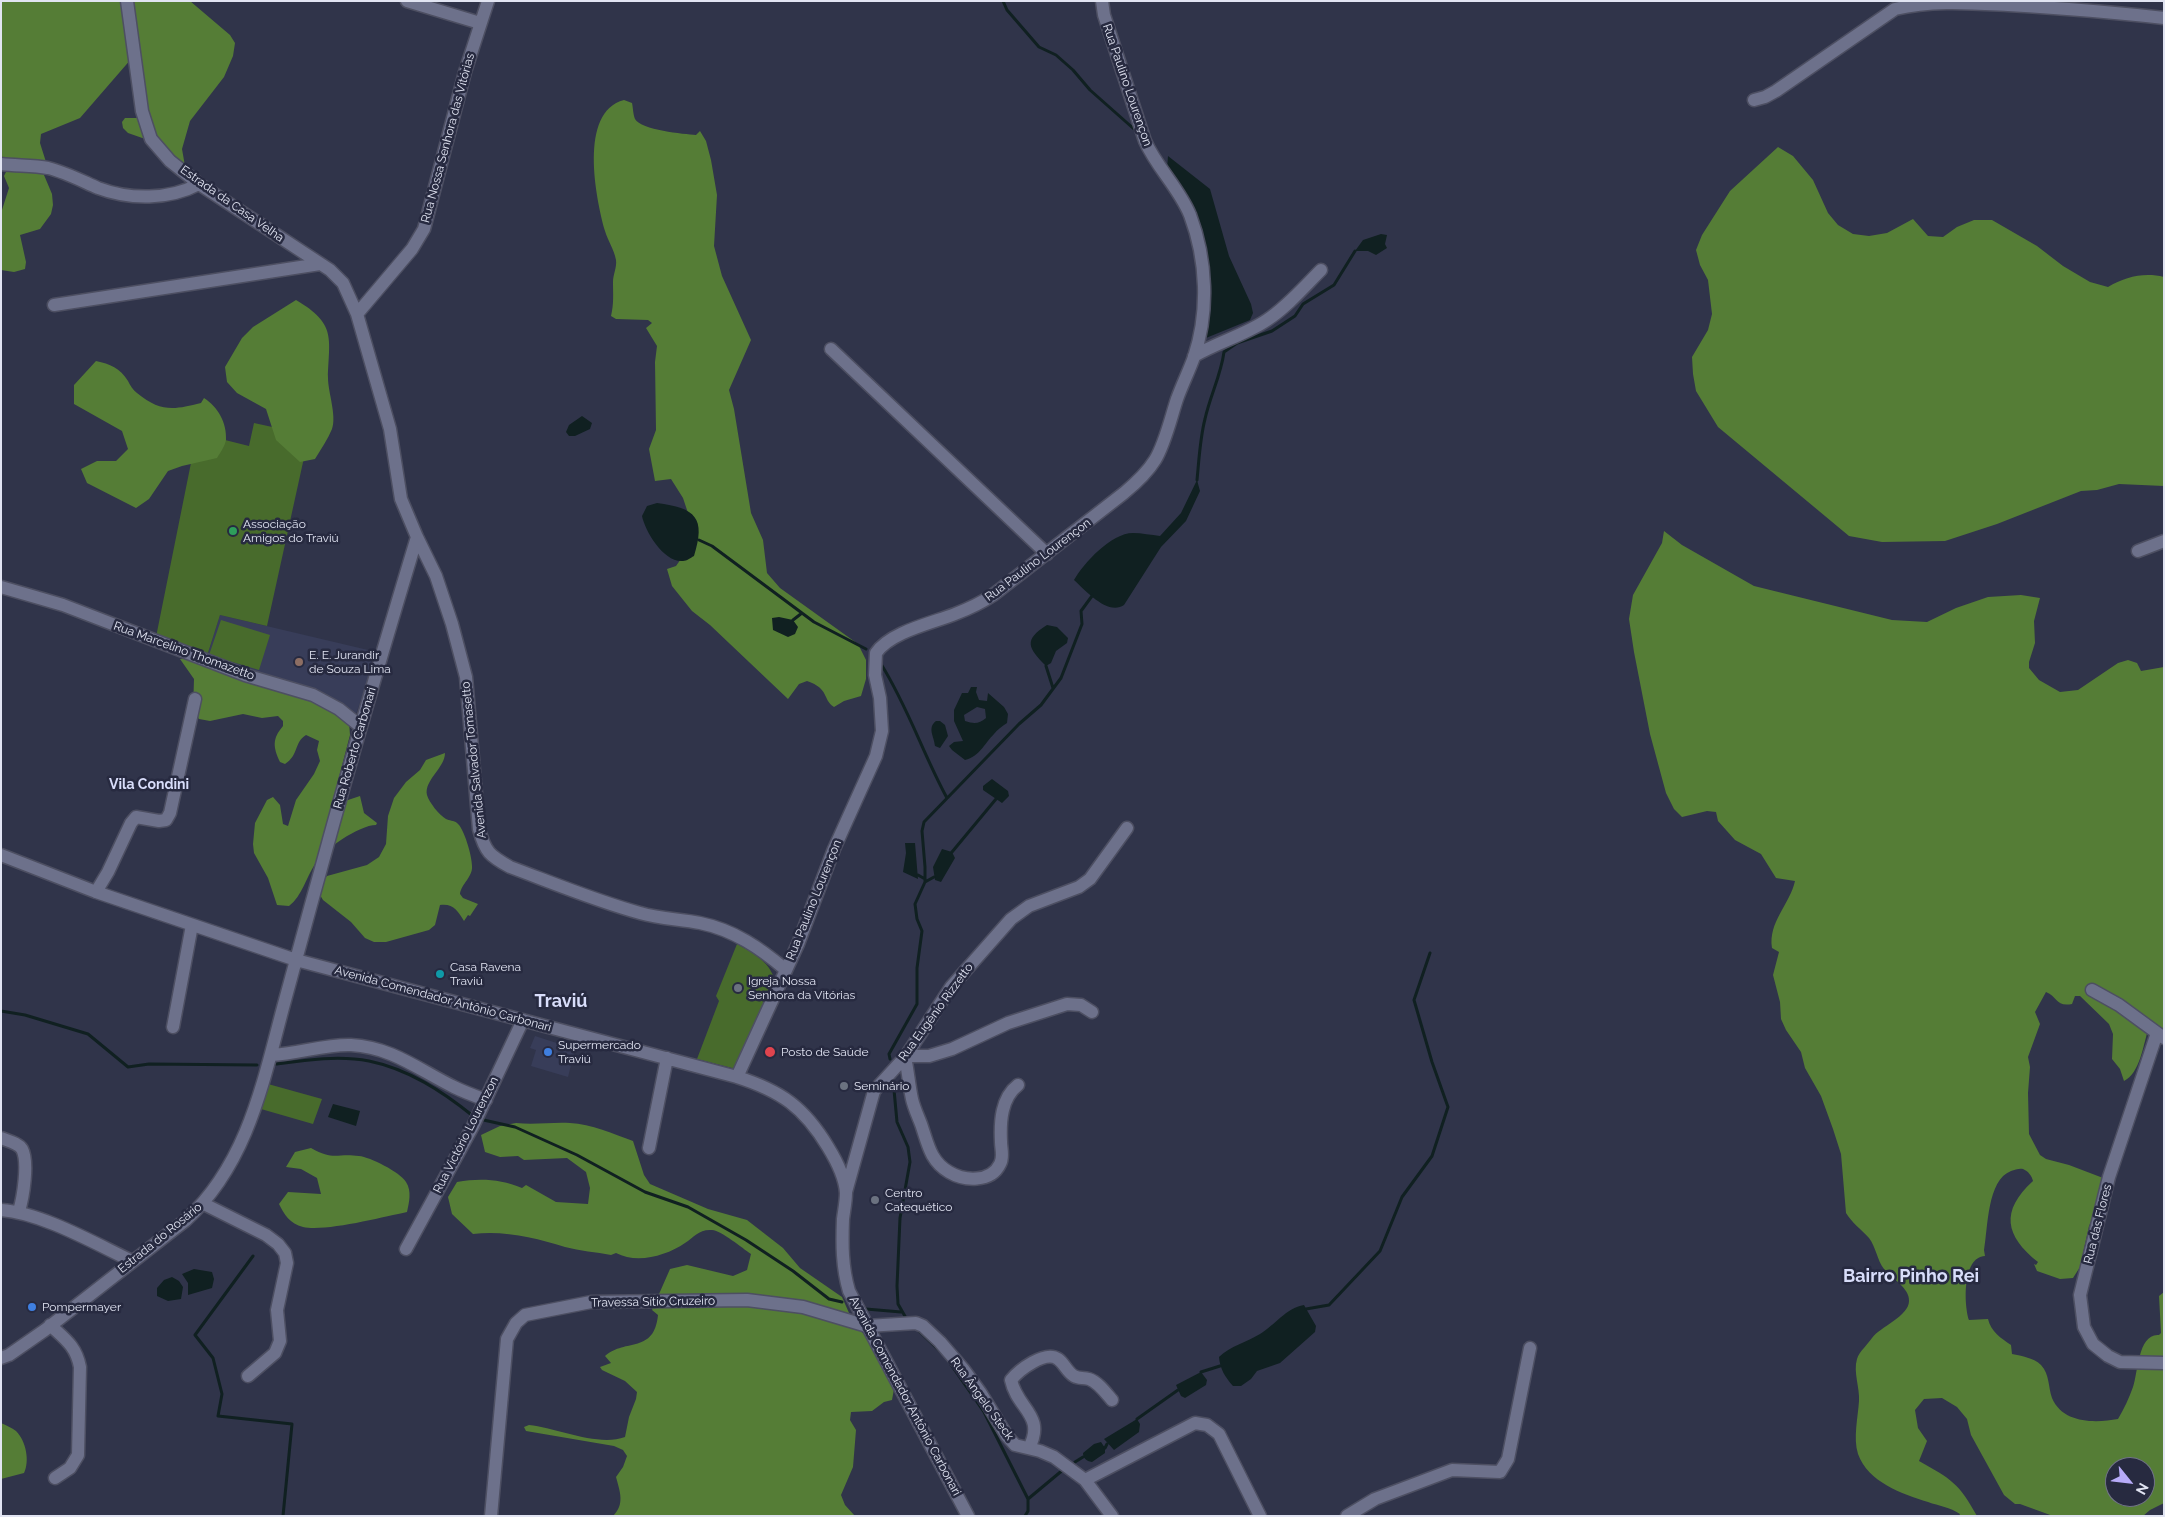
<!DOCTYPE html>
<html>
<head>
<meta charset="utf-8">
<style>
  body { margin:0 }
  #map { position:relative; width:2165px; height:1517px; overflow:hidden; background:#30344a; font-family:Raleway,sans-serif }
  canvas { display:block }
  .frame { position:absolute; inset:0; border:2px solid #e1e4f2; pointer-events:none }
  .north { position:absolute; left:2105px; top:1457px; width:50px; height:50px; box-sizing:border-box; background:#272a40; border:1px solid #717487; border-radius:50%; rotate:119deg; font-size:14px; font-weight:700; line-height:20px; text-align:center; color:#e1e4f2 }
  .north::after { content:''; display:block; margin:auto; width:18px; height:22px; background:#b7abf8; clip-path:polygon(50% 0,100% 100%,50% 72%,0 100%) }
</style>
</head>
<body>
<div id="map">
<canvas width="2165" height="1517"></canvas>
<div class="frame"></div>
<div class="north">N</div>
</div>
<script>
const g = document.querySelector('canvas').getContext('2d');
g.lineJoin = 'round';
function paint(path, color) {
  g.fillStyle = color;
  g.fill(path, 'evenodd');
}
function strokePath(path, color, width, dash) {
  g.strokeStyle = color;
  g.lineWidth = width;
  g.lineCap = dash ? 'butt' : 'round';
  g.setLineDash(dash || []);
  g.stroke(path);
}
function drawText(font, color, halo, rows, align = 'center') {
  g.font = font + ' Raleway,sans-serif';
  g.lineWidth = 5;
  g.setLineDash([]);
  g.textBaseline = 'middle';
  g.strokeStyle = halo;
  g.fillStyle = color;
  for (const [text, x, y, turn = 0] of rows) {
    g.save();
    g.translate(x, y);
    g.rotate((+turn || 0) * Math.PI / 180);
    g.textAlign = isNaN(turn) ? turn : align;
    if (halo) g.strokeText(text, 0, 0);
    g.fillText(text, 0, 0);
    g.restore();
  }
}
paint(new Path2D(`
  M 220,615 L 368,650 L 373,659 L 373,666 L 356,714 L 342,706 L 207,656 Z
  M 535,1036 L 575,1049 L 568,1077 L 531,1066 L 536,1050 L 530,1048 Z`), '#383d59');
paint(new Path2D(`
  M 254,423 L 309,435 L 267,626 L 220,615 L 207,656 L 156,637 L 197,433 L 249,446 Z
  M 221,620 L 270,635 L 259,670 L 209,655 Z
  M 737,944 C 753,953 773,963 775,984 L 736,1068 L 732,1068 L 697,1059 L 719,1001 L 716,996 Z
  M 268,1084 L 322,1099 L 313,1124 L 261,1109 Z`), '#486b2c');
paint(new Path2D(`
  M 1,1 L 128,1 L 133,3 L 135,1 L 190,1 L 230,35 L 235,43 L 233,56 L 224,77 L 190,121 L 182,149 L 185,166 L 148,140 L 128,133 L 123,128 L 122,122 L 125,118 L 138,118 L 132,58 L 80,118 L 41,134 L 40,143 L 46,162 L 44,175 L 52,194 L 53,205 L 51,214 L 40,229 L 20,235 L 26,262 L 25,269 L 14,272 L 1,270 L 1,213 L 9,188 L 4,176 L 8,168 L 1,161 Z
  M 624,100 L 632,103 C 633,107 633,114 635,119 C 641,130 684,134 696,135 L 700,131 L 706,141 L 711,160 L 717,195 L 714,246 L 722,276 L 751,340 L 729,390 L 734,409 L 751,513 L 763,540 L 767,573 L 780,588 L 858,644 L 866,660 L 866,679 L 861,696 L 844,701 L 834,707 C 822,699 830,689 807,681 L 799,684 L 788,699 L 710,625 L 692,611 L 672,586 L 667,569 L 676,566 L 683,556 L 693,528 L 683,498 L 671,479 L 655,481 L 649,449 L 656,430 L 655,362 L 657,346 L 646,328 L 652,323 L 648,320 L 616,319 L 611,316 C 614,304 613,294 613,282 C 613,275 617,267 616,260 C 614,249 608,241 605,231 C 596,199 578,112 624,100 Z
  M 1778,147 L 1793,156 L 1813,180 L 1828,213 L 1838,225 L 1853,234 L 1869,236 L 1887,233 L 1913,219 L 1928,236 L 1943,237 L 1957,227 L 1974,220 L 1992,220 L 2037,246 L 2063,266 L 2090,282 L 2108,287 C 2125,277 2144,272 2164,277 L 2164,486 L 2119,484 L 2097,490 L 2081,491 L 1997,524 L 1945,541 L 1882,542 L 1849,536 L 1718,427 L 1696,391 L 1693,374 L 1692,357 L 1708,330 L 1712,314 L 1708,280 L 1700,265 L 1696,250 L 1702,235 L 1730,191 Z
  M 296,300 C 337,324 329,338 328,378 C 328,392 337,416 332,429 C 328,439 321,449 315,459 L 300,462 L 276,440 L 266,409 L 237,393 L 227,382 L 225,367 L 242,338 L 253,327 Z
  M 96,361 C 110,364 120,368 128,381 C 130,385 133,390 137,393 C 160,412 174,410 201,403 L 204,398 C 218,407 227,423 226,440 C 225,446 220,453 217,458 L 182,466 L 168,471 L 149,499 L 136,508 L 87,483 L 81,469 L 97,461 L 116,461 L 128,449 L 122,431 L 74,404 L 74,385 Z
  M 1664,531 L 1682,545 L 1754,586 L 1892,620 L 1927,622 L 1956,608 L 1988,597 L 2021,595 L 2040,598 L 2034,621 L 2035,643 L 2029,662 L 2029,668 L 2039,680 L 2060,692 L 2078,690 L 2118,663 L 2128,660 L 2137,663 L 2141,671 L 2164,667 L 2164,1031 L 2148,1030 C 2143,1046 2140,1073 2124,1081 L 2120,1069 L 2112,1059 L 2113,1034 L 2109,1024 L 2080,996 L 2075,996 L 2072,1004 C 2056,1007 2058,997 2046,992 L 2035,1012 L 2040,1024 L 2028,1057 L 2030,1067 L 2028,1093 L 2029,1134 L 2040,1155 L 2046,1159 L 2069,1165 L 2111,1181 L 2089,1226 L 2080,1267 L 2073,1278 L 2060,1279 L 2037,1271 L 2034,1264 L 2036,1265 L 2038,1262 C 2005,1236 2000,1211 2033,1181 C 2032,1176 2028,1171 2023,1169 C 2019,1168 2015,1170 2011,1171 C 1987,1180 1988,1228 1984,1250 L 1985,1256 C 1962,1257 1964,1305 1969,1320 L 1988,1319 C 1991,1332 2001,1338 2011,1345 L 2012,1354 C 2022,1356 2034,1358 2041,1365 C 2050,1375 2048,1387 2052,1398 C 2063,1424 2096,1423 2118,1419 C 2124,1409 2129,1398 2133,1387 C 2138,1373 2138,1333 2159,1335 L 2161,1333 L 2159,1296 L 2164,1292 L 2164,1503 L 2150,1510 L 2143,1516 L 2053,1516 L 2020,1504 L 2015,1504 L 2004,1495 L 1971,1435 L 1967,1419 L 1957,1407 L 1942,1398 L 1924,1399 L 1915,1410 L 1918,1428 L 1927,1441 L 1919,1461 C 1951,1479 1959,1483 1977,1516 L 1959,1516 L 1960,1514 C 1950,1507 1939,1506 1928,1502 C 1902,1494 1868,1482 1858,1454 C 1853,1438 1858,1417 1859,1401 C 1860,1388 1853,1372 1857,1359 C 1859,1352 1868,1344 1872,1338 C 1880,1327 1909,1316 1909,1301 C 1910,1288 1891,1278 1884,1269 C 1877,1260 1876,1247 1869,1238 C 1861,1229 1852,1223 1846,1213 L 1841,1154 L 1833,1129 L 1821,1096 L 1805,1068 L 1801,1052 L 1786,1030 L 1781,1019 L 1780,1002 L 1773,975 L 1779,952 L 1772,948 C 1768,922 1790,904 1795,881 L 1776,878 L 1761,854 L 1735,840 L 1718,821 L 1716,812 L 1707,811 L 1682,817 L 1674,809 L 1666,793 L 1650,734 L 1634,652 L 1629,619 L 1633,595 L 1662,543 ZM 2115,1467 L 2145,1467 L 2145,1497 L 2115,1497 Z
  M 180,659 L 202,659 L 330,700 L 349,722 L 350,735 L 338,781 L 338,800 L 342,802 L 360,796 L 364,813 L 377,823 L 376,825 C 359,825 323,850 315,864 C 306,878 302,896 289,906 L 277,905 L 268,878 L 254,853 L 253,844 L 255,823 L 267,800 L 273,797 L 280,805 L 283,824 L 288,826 L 296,800 L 314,774 L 320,761 L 317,750 L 319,741 L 306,735 C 294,742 299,755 285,764 L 280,762 C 273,747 272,739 283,726 L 283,721 L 278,716 L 262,718 L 243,714 L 210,721 L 199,719 L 193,711 L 194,679 Z
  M 445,753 C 445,768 424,780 427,795 C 429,802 439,815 446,819 C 449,821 454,820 457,823 C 464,828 472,856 472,866 C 473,877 461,884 460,894 L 463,898 L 478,904 L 470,916 L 468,915 L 464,921 C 458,911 453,903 440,905 L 435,925 L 429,930 L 386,942 L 374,942 L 365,938 L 351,922 L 323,900 L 320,895 L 320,884 L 327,876 L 367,865 L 379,857 L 386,844 L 388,816 L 394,798 L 406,782 L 420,770 L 426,760 Z
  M 516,1123 C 535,1125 552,1122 570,1123 C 591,1124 614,1134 633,1141 L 644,1175 L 650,1184 L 708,1209 L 747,1220 L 783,1248 L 800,1268 L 842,1297 L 853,1322 L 869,1340 L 894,1389 L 892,1400 L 884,1402 L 872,1411 L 851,1412 L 850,1420 L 856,1430 L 853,1467 L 841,1495 L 845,1505 L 855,1516 L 613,1516 C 625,1504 620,1492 616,1477 L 623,1467 L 627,1456 L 623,1450 L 614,1446 L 526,1431 L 524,1427 L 529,1425 C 557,1428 598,1447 625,1437 L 629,1417 L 636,1399 L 637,1392 L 625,1381 L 602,1370 L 600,1367 L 611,1363 L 605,1356 C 626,1338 654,1354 658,1315 L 652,1310 L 670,1269 L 687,1265 L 733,1276 L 747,1270 L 751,1254 C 742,1248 722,1231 712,1230 C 699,1229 694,1237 685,1243 C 666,1256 637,1264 616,1253 L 611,1255 C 596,1252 580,1251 565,1247 C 536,1238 504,1230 473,1234 L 452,1214 L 448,1197 L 457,1182 C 480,1178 500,1179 522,1188 L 526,1185 L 556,1202 L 588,1204 L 590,1188 L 586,1172 L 567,1158 L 524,1160 L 518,1156 L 500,1157 L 485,1152 L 481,1135 L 500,1126 Z
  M 311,1148 C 334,1161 336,1153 359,1156 C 370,1157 400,1172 406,1182 C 412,1191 409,1203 407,1212 C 383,1217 325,1232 303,1227 C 290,1224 284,1214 279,1204 L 288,1192 L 321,1194 L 317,1178 L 301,1169 L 286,1167 L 295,1152 Z
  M 1,1423 C 6,1425 12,1428 16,1431 C 26,1441 30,1461 24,1473 L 1,1479 Z`), '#557d36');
paint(new Path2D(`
  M 1168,156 L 1210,189 L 1229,256 L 1251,304 L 1253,313 L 1250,320 L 1206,338 L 1211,304 L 1209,274 L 1194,207 L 1167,170 Z
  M 1381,234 L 1387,235 L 1385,244 L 1387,248 L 1376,255 L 1368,251 L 1355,251 L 1363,240 Z
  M 582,416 L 592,423 L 590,429 L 575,436 L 569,436 L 566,432 L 569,425 Z
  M 1197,480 L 1200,491 L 1186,521 L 1161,547 L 1124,605 C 1108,616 1086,591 1074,580 C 1084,563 1111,533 1133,533 C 1142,533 1151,535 1160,536 L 1181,513 Z
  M 657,503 C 696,508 706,518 694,556 C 690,558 687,561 683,561 C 664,563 645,531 642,516 L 647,506 Z
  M 779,617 L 793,620 L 798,627 L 795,634 L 788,637 L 773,630 L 772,618 Z
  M 1047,625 L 1057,627 L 1068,638 L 1067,643 L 1056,651 L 1051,663 L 1046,666 C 1028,648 1023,640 1047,625 Z
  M 971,687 L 977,687 L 976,692 L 979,700 L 987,701 L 988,693 L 1004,707 L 1008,714 L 1007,723 C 1002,726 997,730 994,734 C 984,744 980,756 965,760 L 952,750 L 949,746 L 954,742 L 963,741 L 954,721 L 954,710 L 962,693 L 968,693 ZM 977,707 L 985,709 L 986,718 C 979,724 974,724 965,721 L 964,715 Z
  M 936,721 L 940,721 L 945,725 L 948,736 L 940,748 L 935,746 C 934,736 927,728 936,721 Z
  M 992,779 L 1008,791 L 1009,796 L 1002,803 L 983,790 L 983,786 Z
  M 905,843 L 915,843 L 918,879 L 903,872 L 906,853 Z
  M 942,849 L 952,852 L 955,858 L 941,882 L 935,880 L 933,867 Z
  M 333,1104 L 360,1111 L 356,1126 L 328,1117 Z
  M 194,1269 L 212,1272 L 214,1279 L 212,1288 L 188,1295 L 188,1283 L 182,1274 Z
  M 172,1277 L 179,1281 L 183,1287 L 181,1299 L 168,1301 L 157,1296 L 157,1288 L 164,1280 Z
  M 1304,1305 L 1316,1326 L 1315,1332 L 1280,1363 L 1257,1371 L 1251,1379 L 1241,1386 L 1233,1386 C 1225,1377 1220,1369 1219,1357 C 1230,1346 1247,1342 1260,1334 C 1275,1325 1286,1308 1304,1305 Z
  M 1201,1372 L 1207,1380 L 1206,1385 L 1185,1398 L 1181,1396 L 1176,1385 Z
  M 1137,1419 L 1140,1424 L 1139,1432 L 1114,1450 L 1104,1439 Z
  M 1101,1442 L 1105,1448 L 1105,1453 L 1092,1462 C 1086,1461 1083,1458 1083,1453 L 1094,1444 Z`), '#102021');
strokePath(new Path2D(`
  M 1003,1 L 1007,10 L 1039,47 L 1056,55 L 1073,70 L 1090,90 L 1134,129
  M 1197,480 C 1199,460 1200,438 1205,419 C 1210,396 1221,375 1224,352 L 1237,343 L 1272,331 L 1295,316 L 1303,304 L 1334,285 L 1355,251
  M 699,540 L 712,546 L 814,622 L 866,649
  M 793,620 L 802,613
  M 881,664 C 908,707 923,754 947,798
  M 1046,666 L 1053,688
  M 952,852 L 996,799
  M 918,875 L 925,879
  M 925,882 L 934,877
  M 1,1011 L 25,1015 L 88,1034 L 128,1067 L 149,1064 L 257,1065
  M 890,1059 L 889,1054 L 917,1004 L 917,968 L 922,931 L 917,919 L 915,904 L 925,882 L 925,867 L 922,831 L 924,822 L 1019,724 L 1041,705 L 1061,678 L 1082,624 L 1081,611 L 1092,596
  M 276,1064 C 305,1060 339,1055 369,1061 C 408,1069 442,1091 473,1116
  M 893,1079 L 897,1122 L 908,1147 L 910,1162 L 900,1218 L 897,1286 L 898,1304 L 906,1318
  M 479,1119 L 515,1127 L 577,1155 L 645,1192 L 688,1207 L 746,1240 L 793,1271 L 829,1299 L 842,1302
  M 253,1256 L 195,1335 L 213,1358 L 222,1394 L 218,1416 L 292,1424 L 283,1516
  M 866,1309 L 901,1312
  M 1306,1309 L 1329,1305 L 1380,1251 L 1402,1197 L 1432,1156 L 1448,1107 L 1432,1062 L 1414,1000 L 1430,953
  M 917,1329 L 945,1356 L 984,1412 L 1028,1499 L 1028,1511 L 1025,1516
  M 1201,1372 L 1220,1366
  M 1137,1419 L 1178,1390
  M 1105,1448 L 1107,1444
  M 1075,1462 L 1083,1457
  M 1028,1499 L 1064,1469`), '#102021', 3);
const minor = new Path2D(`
  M 127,1 L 142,111 L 151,139 L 170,161 L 199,184 L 330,270 L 343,283 L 357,314 L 390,429 L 401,499 L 417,537 L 436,576 L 452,624 L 466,677 L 479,829 C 485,852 490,856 510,867 C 553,883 596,901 640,913 C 660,919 680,919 700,923 C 734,930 760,948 786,970
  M 407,1 L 480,23
  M 1754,100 L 1765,97 L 1776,91 L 1895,9 C 1932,0 1970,3 2008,5 C 2060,8 2112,12 2164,18
  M 1,164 C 16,166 33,165 48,168 C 65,172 82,181 98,188 C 130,200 169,200 199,184
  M 54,305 L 320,264
  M 357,314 L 412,249 L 424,229 L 465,72 L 488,1
  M 831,349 L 1047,554
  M 1194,356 C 1218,342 1245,335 1267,320 C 1288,306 1304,287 1321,270
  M 2138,551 L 2164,541
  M 1,587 L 63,605 L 245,675 L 313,695 L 339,709 L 360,726
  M 1,855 L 96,892 L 296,960 L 737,1077 C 781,1091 804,1107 828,1147 C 836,1160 845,1177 846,1193 C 846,1201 844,1211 843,1219 C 842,1244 842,1267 849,1291 L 968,1516
  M 96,892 L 108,872 L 131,823 L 136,817 L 159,821 L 166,820 L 170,813 L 195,699
  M 2092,990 L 2119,1005 L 2164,1038
  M 173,1027 L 192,925
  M 2157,1033 L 2109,1177 L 2080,1295 L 2084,1327 L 2093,1344 L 2108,1356 L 2120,1362 L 2164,1363
  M 271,1055 C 298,1054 325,1044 351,1045 C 392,1047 419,1070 454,1087 C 464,1092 475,1096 486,1100
  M 906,1056 L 929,1056 L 952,1049 L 1008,1023 L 1067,1004 L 1081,1005 L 1092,1012
  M 905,1057 C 908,1071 909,1085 912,1099 C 914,1108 918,1116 921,1124 C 928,1144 930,1161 949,1172 C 964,1181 991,1183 1000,1164 C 1004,1157 1001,1149 1001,1142 C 1000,1122 1001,1098 1018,1085
  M 737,1077 L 798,944 L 834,849 L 876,756 L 882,731 L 880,698 L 875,675 L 876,653 C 890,632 932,623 955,614 C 968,609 981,603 993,595 L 1124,493 C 1136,483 1147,473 1155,460 C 1165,444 1171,417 1177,399 C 1182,385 1189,371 1194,357 C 1209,312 1207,260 1190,215 C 1179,188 1157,168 1145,141 L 1104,15 L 1102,1
  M 1,1138 C 8,1141 18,1143 22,1149 C 29,1162 23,1198 19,1211
  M 649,1148 L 667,1058
  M 846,1192 L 874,1091 L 906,1056 L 951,987 L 1011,919 L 1029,906 L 1079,887 L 1090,879 L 1127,828
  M 204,1204 L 266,1235 L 278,1244 L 285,1253 L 287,1263 L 277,1310 L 280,1341 L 275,1353 L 248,1376
  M 1,1210 C 42,1213 94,1243 132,1261
  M 406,1249 L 473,1126 L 523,1020
  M 50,1325 C 65,1339 76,1346 80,1367 L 78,1455 L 70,1468 L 55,1478
  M 1,1358 L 9,1355 L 45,1330 L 186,1220 C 248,1163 263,1082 284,1004 C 298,953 311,904 325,854 C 354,748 385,643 417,537
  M 1029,1448 C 1046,1415 1017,1409 1011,1380 C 1019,1370 1045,1350 1058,1359 C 1064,1363 1067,1372 1074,1376 C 1079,1379 1083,1377 1089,1379 C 1098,1382 1106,1393 1112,1400
  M 1085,1480 L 1195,1423 L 1207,1425 L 1219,1434 L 1260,1516
  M 491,1516 L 507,1339 L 516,1323 L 525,1315 L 591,1302 L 747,1300 L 803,1307 L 867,1326 L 916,1323 L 923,1326 L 940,1342 L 964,1370 L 980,1392 L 1007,1436 L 1015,1445 L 1040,1451 L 1054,1457 L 1085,1480 L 1112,1516
  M 1347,1516 L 1375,1499 L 1452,1470 L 1500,1472 L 1508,1459 L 1530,1348`);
strokePath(minor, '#4d4f62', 15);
strokePath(minor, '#6d718b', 12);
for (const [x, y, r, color] of [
  [233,531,5,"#2e9e5b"],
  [299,662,5,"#8d6e63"],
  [440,974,5,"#0f9aa8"],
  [738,988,5,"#6b7280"],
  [548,1052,5,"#3f7fe0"],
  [770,1052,6,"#e0444e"],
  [844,1086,5,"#6b7280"],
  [875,1200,5,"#6b7280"],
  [32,1307,5,"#3f7fe0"]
]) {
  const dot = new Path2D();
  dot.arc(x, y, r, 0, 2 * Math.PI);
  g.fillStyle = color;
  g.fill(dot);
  strokePath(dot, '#272a40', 2);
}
drawText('12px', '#e1e4f2', '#272a40', [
  ["Rua Paulino Lourençon",1127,85,71],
  ["Rua Nossa Senhora das Vitórias",448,138,-75],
  ["Estrada da Casa Velha",232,204,35],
  ["Rua Paulino Lourençon",1038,560,-37],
  ["Rua Marcelino Thomazetto",184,651,20],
  ["Rua Roberto Carbonari",355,748,-74],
  ["Avenida Salvador Tomasetto",474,760,-96],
  ["Rua Paulino Lourençon",814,900,-68],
  ["Avenida Comendador Antônio Carbonari",443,999,15],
  ["Rua Eugênio Rizzetto",936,1012,-54],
  ["Rua Victório Lourenzon",466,1135,-63],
  ["Rua das Flores",2098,1224,-76],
  ["Estrada do Rosário",160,1238,-39],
  ["Travessa Sítio Cruzeiro",653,1302,-1],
  ["Avenida Comendador Antônio Carbonari",905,1396,62],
  ["Rua Ângelo Steck",982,1399,54]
]);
drawText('12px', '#e1e4f2', '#272a40', [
  ["Associação",243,524],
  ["Amigos do Traviú",243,538],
  ["E. E. Jurandir",309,655],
  ["de Souza Lima",309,669],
  ["Casa Ravena",450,967],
  ["Traviú",450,981],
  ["Igreja Nossa",748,981],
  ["Senhora da Vitórias",748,995],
  ["Supermercado",558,1045],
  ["Traviú",558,1059],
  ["Posto de Saúde",781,1052],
  ["Seminário",854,1086],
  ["Centro",885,1193],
  ["Catequético",885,1207],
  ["Pompermayer",42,1307]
], 'left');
drawText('bold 14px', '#d8ddfa', '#272a40', [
  ["Vila Condini",149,785]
]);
drawText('bold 18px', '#d8ddfa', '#272a40', [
  ["Traviú",561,1002],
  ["Bairro Pinho Rei",1911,1277]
]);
</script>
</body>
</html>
